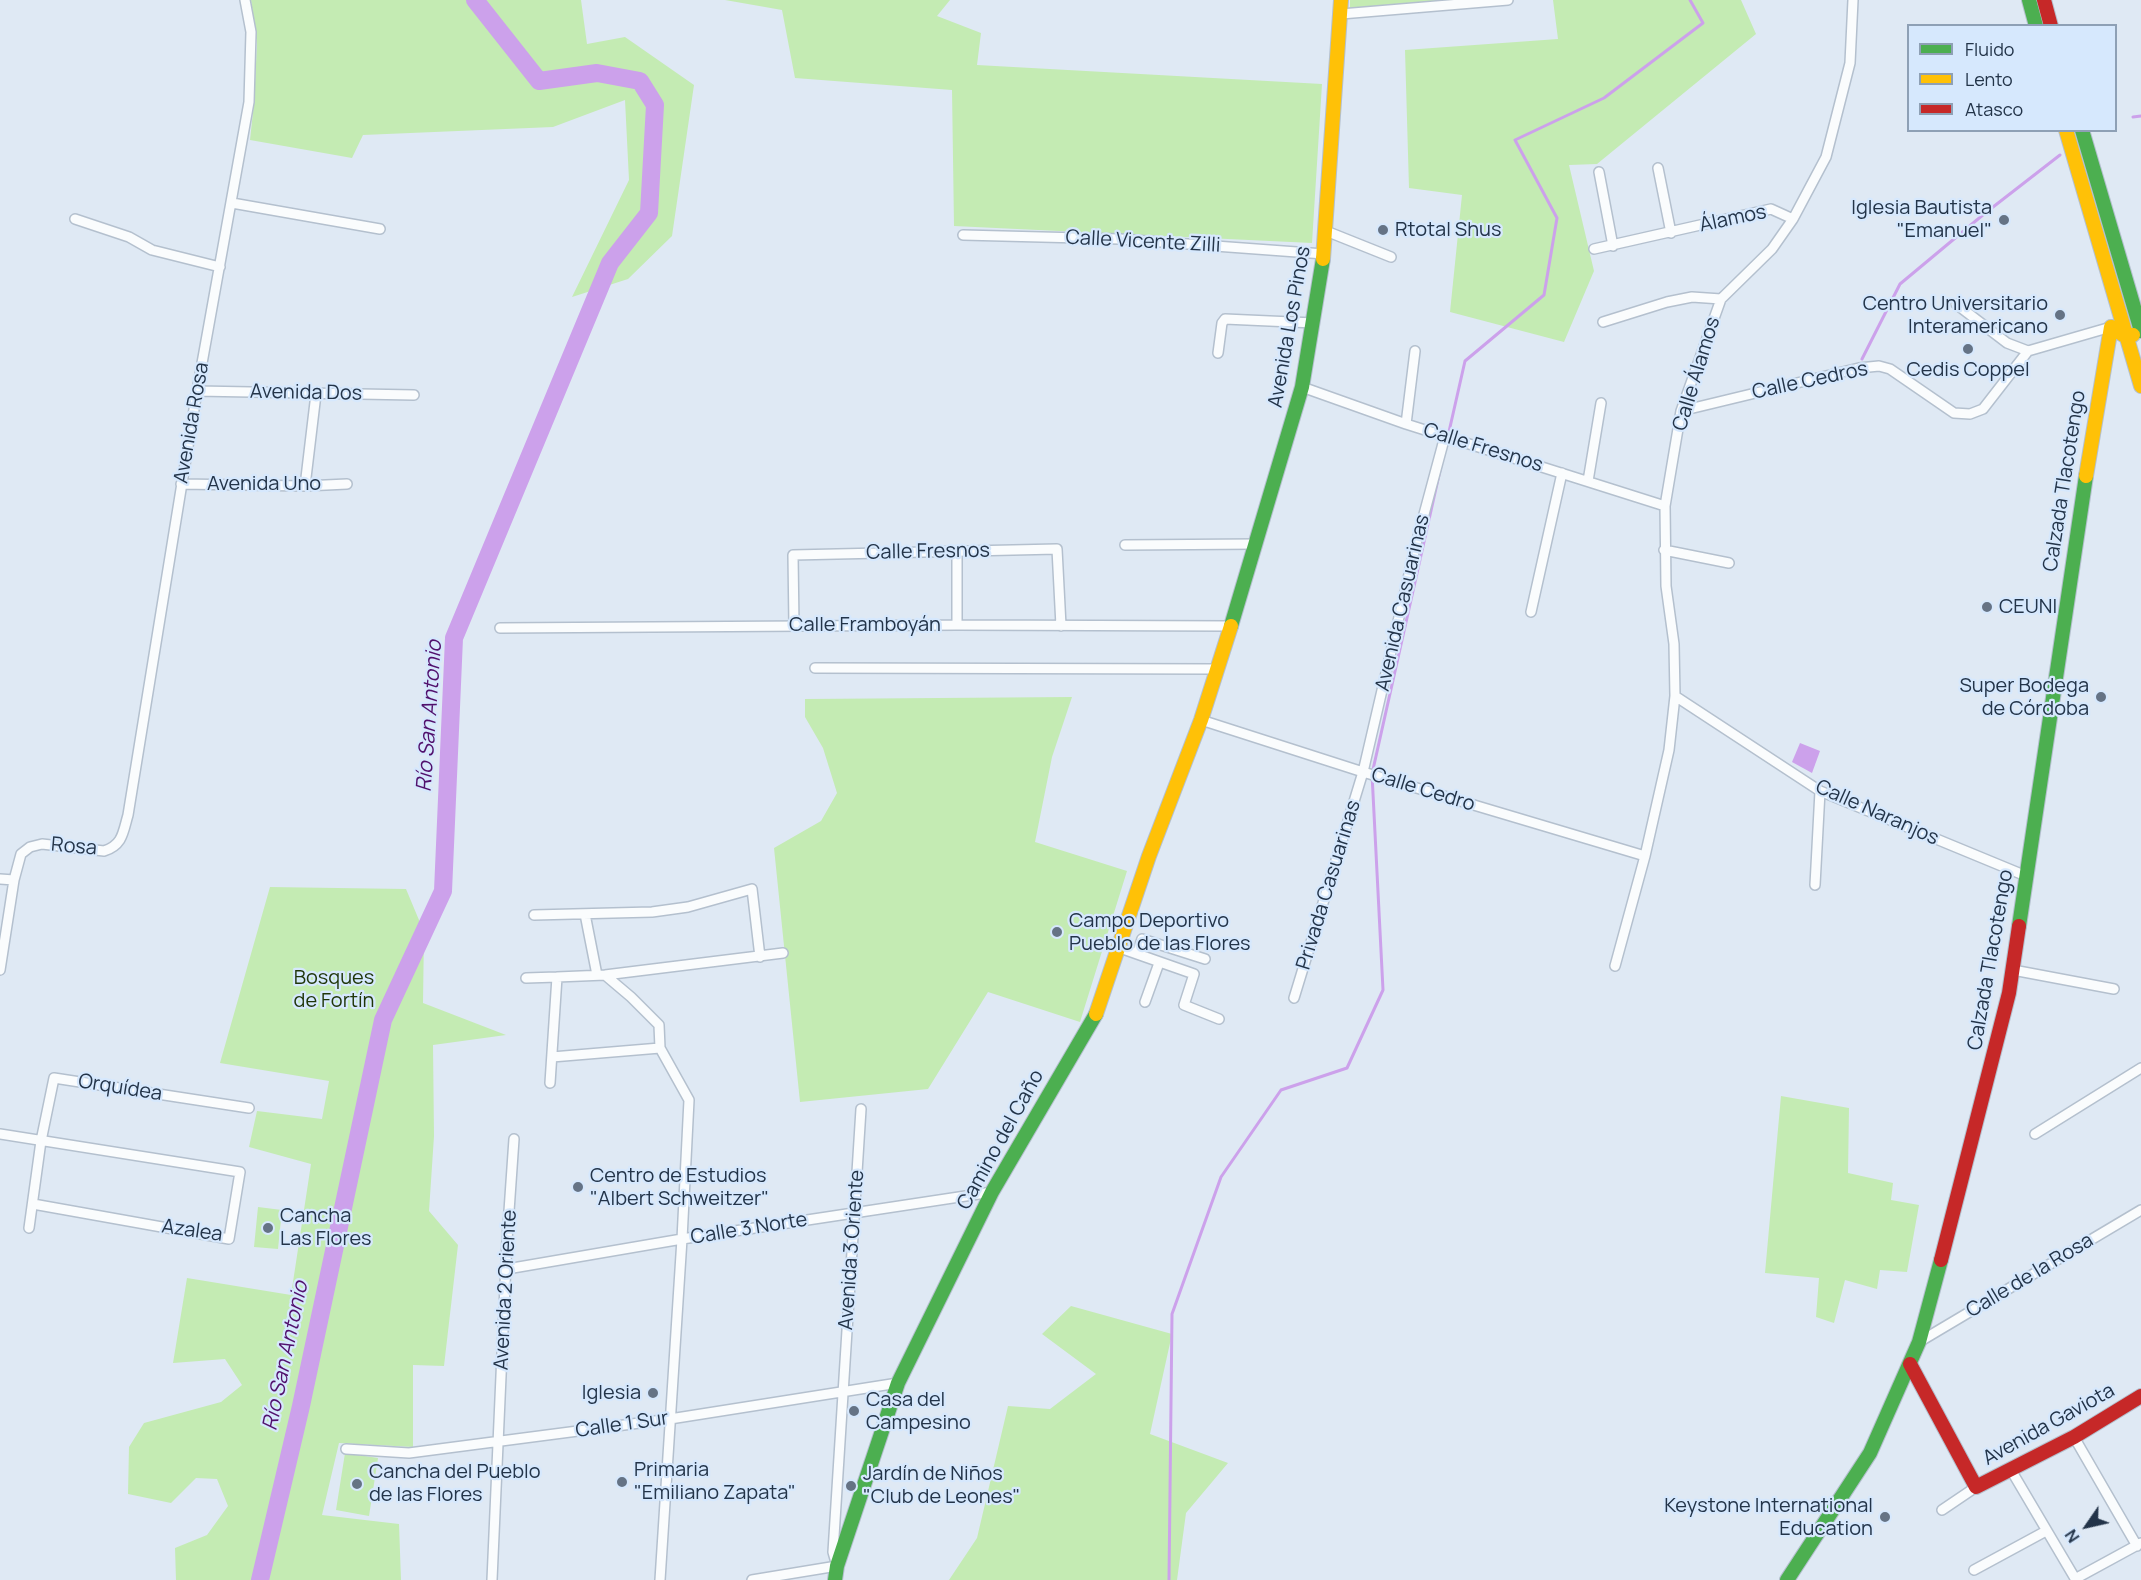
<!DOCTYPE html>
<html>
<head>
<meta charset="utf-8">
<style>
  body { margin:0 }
  #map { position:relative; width:2141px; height:1580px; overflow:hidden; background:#dfe9f4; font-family:Manrope,sans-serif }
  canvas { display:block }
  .legend { position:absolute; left:1907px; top:24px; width:210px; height:108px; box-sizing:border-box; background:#d6e8fd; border:2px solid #8ea0b5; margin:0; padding:8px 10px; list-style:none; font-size:18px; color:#233449 }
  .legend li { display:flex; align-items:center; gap:12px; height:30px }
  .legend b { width:30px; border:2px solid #8ea0b5 }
  .north { position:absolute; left:2057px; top:1496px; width:60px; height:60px; -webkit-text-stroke:4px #d6e8fd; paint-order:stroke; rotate:236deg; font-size:16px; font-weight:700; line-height:24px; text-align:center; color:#233449 }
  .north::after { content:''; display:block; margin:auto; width:21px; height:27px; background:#233449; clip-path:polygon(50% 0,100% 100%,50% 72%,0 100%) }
</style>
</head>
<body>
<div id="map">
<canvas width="2141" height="1580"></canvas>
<ul class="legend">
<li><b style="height:8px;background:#4caf50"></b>Fluido</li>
<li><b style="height:8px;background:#ffc107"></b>Lento</li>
<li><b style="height:8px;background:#c62828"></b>Atasco</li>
</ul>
<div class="north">N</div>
</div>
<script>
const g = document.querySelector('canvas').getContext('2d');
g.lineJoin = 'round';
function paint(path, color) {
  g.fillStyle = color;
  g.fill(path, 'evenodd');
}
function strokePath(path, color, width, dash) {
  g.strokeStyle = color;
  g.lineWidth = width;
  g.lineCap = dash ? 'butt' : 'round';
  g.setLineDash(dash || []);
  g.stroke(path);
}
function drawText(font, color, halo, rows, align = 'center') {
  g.font = font + ' Manrope,sans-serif';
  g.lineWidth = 4.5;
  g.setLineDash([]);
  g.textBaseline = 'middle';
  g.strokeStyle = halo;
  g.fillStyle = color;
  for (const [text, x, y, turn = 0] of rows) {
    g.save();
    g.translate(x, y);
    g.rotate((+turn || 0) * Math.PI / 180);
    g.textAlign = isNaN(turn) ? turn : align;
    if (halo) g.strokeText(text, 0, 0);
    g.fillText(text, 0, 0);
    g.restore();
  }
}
paint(new Path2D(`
  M 251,0 L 581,0 L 587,44 L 625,37 L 694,85 L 672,236 L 628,279 L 572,297 L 629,180 L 625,100 L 553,127 L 363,135 L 352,158 L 250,140 L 254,103 L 257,44 Z
  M 725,0 L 950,0 L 937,16 L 981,33 L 977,65 L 1322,84 L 1312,243 L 954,226 L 952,90 L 795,78 L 782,10 Z
  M 1350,0 L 1471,0 L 1350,11 Z
  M 1553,0 L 1741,0 L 1756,34 L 1597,164 L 1569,165 L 1594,271 L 1564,342 L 1450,312 L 1462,195 L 1409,188 L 1405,50 L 1558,39 Z
  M 1072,697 L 1052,757 L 1035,842 L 1127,871 L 1080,1022 L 988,992 L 928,1089 L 800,1102 L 774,848 L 821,821 L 837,793 L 823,748 L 805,717 L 805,699 Z
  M 270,887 L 406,889 L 424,932 L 423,1003 L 506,1035 L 433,1045 L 434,1136 L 429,1211 L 458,1245 L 444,1366 L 413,1365 L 413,1447 L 339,1443 L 322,1515 L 399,1524 L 401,1580 L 176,1580 L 175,1548 L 207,1535 L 228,1506 L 217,1479 L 196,1478 L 171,1503 L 128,1494 L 129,1447 L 144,1423 L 221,1402 L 242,1385 L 225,1359 L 173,1363 L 187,1278 L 291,1295 L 311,1164 L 249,1147 L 257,1111 L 322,1119 L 329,1081 L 220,1063 Z
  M 1781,1096 L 1849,1108 L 1848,1173 L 1893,1183 L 1891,1200 L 1919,1205 L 1907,1272 L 1880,1270 L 1877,1289 L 1845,1280 L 1834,1323 L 1816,1317 L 1819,1278 L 1765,1273 Z
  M 258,1207 L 282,1210 L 278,1249 L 254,1247 Z
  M 1071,1306 L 1172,1334 L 1150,1434 L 1228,1463 L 1186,1513 L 1177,1580 L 949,1580 L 977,1538 L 1008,1406 L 1050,1409 L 1096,1374 L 1042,1334 Z
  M 345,1453 L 378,1458 L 369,1516 L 336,1510 Z`), '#c4ebb3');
paint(new Path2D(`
  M 1800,743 L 1820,751 L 1812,773 L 1792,762 Z`), '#cca1eb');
strokePath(new Path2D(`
  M 2133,117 L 2141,116
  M 1862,359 L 1900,284 L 1984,214 L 2060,155
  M 1448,436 L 1465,361 L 1544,295 L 1557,218 L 1515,140 L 1604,98 L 1703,23 L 1690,0
  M 1169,1580 L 1172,1314 L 1221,1177 L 1281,1090 L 1347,1068 L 1383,990 L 1372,774 L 1441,466`), '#cca1eb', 3);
strokePath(new Path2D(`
  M 260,1580 L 301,1406 L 383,1020 L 443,891 L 454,638 L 610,263 L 649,213 L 655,105 L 640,81 L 597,73 L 539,81 L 475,0`), '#cca1eb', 18);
const street = new Path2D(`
  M 1341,14 L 1508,0
  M 1658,168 L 1671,233
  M 1599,172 L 1613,246
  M 232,203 L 380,229
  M 75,219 L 129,237 L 152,250 L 220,267
  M 1326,231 L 1391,257
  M 963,235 L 1120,239 L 1324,254
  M 1594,249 L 1771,209 L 1793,219
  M 1956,304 L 2007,343 L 2028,351
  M 1603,322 L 1667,302 L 1692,297 L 1721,299
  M 1218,353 L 1222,323 L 1225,319 L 1314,323
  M 1302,387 L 1406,424 L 1665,506
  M 197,391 L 414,395
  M 1681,411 L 1859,368 L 1879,366 L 1890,369 L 1954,413 L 1970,414 L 1983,409 L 2028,351 L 2111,327
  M 1406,424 L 1415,351
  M 1588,481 L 1601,403
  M 181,484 L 305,486 L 347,484
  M 305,486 L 316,394
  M 1125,545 L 1257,544
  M 1664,550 L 1729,563
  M 1531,612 L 1562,473
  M 957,625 L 957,551
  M 794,626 L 793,555 L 1057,549 L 1061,626
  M 500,628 L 957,625 L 1231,626
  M 815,668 L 1217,669
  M 1675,696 L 1820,791 L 2026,876
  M 1201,720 L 1363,772 L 1645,856
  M 0,879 L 14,880
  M 1815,885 L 1820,791
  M 585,914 L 597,975
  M 534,915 L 652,912 L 688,907 L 752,889 L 760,957
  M 1120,948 L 1194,974 L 1184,1005 L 1219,1019
  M 1137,954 L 1142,939 L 1205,959
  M 1615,966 L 1645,856 L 1669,750 L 1675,696 L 1674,644 L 1666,586 L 1665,506 L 1681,411 L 1721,299 L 1772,249 L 1793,219 L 1826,157 L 1850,63 L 1853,0
  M 0,970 L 14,880 L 21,854 L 30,847 L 42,844 L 104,851 C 123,845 123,832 128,815 L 197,391 L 249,102 L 251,32 L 245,0
  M 2013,970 L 2114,989
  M 605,975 L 631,997 L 659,1025 L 660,1048 L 689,1100 L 682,1239 L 660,1580
  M 557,977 L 605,975 L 783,953
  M 526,978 L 557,977 L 550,1083
  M 1294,998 L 1363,772 L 1416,544 L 1445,436
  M 1145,1002 L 1159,963
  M 552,1057 L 660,1048
  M 0,1134 L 240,1172 L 229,1239 L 33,1204
  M 2035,1134 L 2141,1068
  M 29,1228 L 41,1141 L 54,1078 L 249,1108
  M 507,1269 L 682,1239 L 992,1192
  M 1919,1342 L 2141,1210
  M 2074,1437 L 2137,1546
  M 346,1449 L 409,1453 L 670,1419 L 898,1383
  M 2011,1470 L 2076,1580
  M 1942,1510 L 1976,1487
  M 1974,1570 L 2046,1531
  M 2075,1579 L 2141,1543
  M 492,1580 L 507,1240 L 514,1139
  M 752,1580 L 837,1566 L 833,1552 L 861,1109`);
const fast = new Path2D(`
  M 2029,0 L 2036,26
  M 2082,130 L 2141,331
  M 1231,626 L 1302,387 L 1323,259
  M 2019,926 L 2086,476
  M 835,1580 L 837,1566 L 898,1383 L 992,1192 L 1096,1014
  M 1787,1580 L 1870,1453 L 1919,1342 L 1941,1260`);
const slow = new Path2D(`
  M 2066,130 L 2141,386
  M 1323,259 L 1341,0
  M 2086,476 L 2111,327 L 2125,336 L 2133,335
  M 1096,1014 L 1149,856 L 1201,720 L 1231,626`);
const jam = new Path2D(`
  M 2044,0 L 2051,26
  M 1941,1260 L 2009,993 L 2019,926
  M 1910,1364 L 1976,1487 L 2074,1437 L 2141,1396`);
strokePath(street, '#b4c0ce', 12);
strokePath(fast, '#b4c0ce', 16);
strokePath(slow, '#b4c0ce', 16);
strokePath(jam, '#b4c0ce', 16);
strokePath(street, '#fafcfd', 9);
strokePath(fast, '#4caf50', 14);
strokePath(slow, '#ffc107', 14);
strokePath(jam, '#c62828', 14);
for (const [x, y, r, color] of [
  [2004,220,6,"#657385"],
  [1383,230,6,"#657385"],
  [2060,315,6,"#657385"],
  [1968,349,6,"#657385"],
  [1987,607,6,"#657385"],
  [2101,697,6,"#657385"],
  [1057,932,6,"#657385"],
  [578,1187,6,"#657385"],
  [268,1228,6,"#657385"],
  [653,1393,6,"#657385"],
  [854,1411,6,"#657385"],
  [622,1482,6,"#657385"],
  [357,1484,6,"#657385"],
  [851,1486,6,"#657385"],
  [1885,1517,6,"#657385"]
]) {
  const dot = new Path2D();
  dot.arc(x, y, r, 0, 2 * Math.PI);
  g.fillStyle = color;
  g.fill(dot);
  strokePath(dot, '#d6e8fd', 2);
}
drawText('20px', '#233449', '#d6e8fd', [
  ["Iglesia Bautista",1992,208,"right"],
  ["\"Emanuel\"",1992,231,"right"],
  ["Rtotal Shus",1395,230],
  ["Centro Universitario",2048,304,"right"],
  ["Interamericano",2048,327,"right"],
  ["Cedis Coppel",1968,370,"center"],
  ["CEUNI",1999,607],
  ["Super Bodega",2089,686,"right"],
  ["de Córdoba",2089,709,"right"],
  ["Campo Deportivo",1069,921],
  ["Pueblo de las Flores",1069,944],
  ["Centro de Estudios",590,1176],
  ["\"Albert Schweitzer\"",590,1199],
  ["Cancha",280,1216],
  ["Las Flores",280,1239],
  ["Iglesia",641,1393,"right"],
  ["Casa del",866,1400],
  ["Campesino",866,1423],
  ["Primaria",634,1470],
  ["\"Emiliano Zapata\"",634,1493],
  ["Cancha del Pueblo",369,1472],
  ["de las Flores",369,1495],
  ["Jardín de Niños",863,1474],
  ["\"Club de Leones\"",863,1497],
  ["Keystone International",1873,1506,"right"],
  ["Education",1873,1529,"right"]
], 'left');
drawText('20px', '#233449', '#d6e8fd', [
  ["Álamos",1733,219,-12],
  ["Calle Vicente Zilli",1143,242,3],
  ["Avenida Los Pinos",1290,327,-80],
  ["Calle Álamos",1697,374,-73],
  ["Calle Cedros",1810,381,-12],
  ["Avenida Dos",306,393,1],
  ["Avenida Rosa",192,423,-80],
  ["Calle Fresnos",1483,448,17],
  ["Calzada Tlacotengo",2065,481,-81],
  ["Avenida Uno",264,484],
  ["Calle Fresnos",928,552,-1],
  ["Avenida Casuarinas",1403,603,-77],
  ["Calle Framboyán",865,625],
  ["Calle Cedro",1423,790,17],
  ["Calle Naranjos",1877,813,24],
  ["Rosa",74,847,5],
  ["Privada Casuarinas",1329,885,-73],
  ["Calzada Tlacotengo",1991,960,-80],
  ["Orquídea",120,1088,9],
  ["Camino del Caño",1001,1140,-61],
  ["Calle 3 Norte",749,1229,-9],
  ["Azalea",192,1231,8],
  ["Avenida 3 Oriente",852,1250,-86],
  ["Calle de la Rosa",2030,1276,-31],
  ["Avenida 2 Oriente",506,1290,-87],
  ["Calle 1 Sur",622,1425,-8],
  ["Avenida Gaviota",2049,1425,-29]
]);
drawText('20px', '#1e3507', '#d6e8fd', [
  ["Bosques",334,978],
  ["de Fortín",334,1001]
]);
drawText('italic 21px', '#51106c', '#d6e8fd', [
  ["Río San Antonio",430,716,-86],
  ["Río San Antonio",286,1356,-78]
]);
</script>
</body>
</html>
